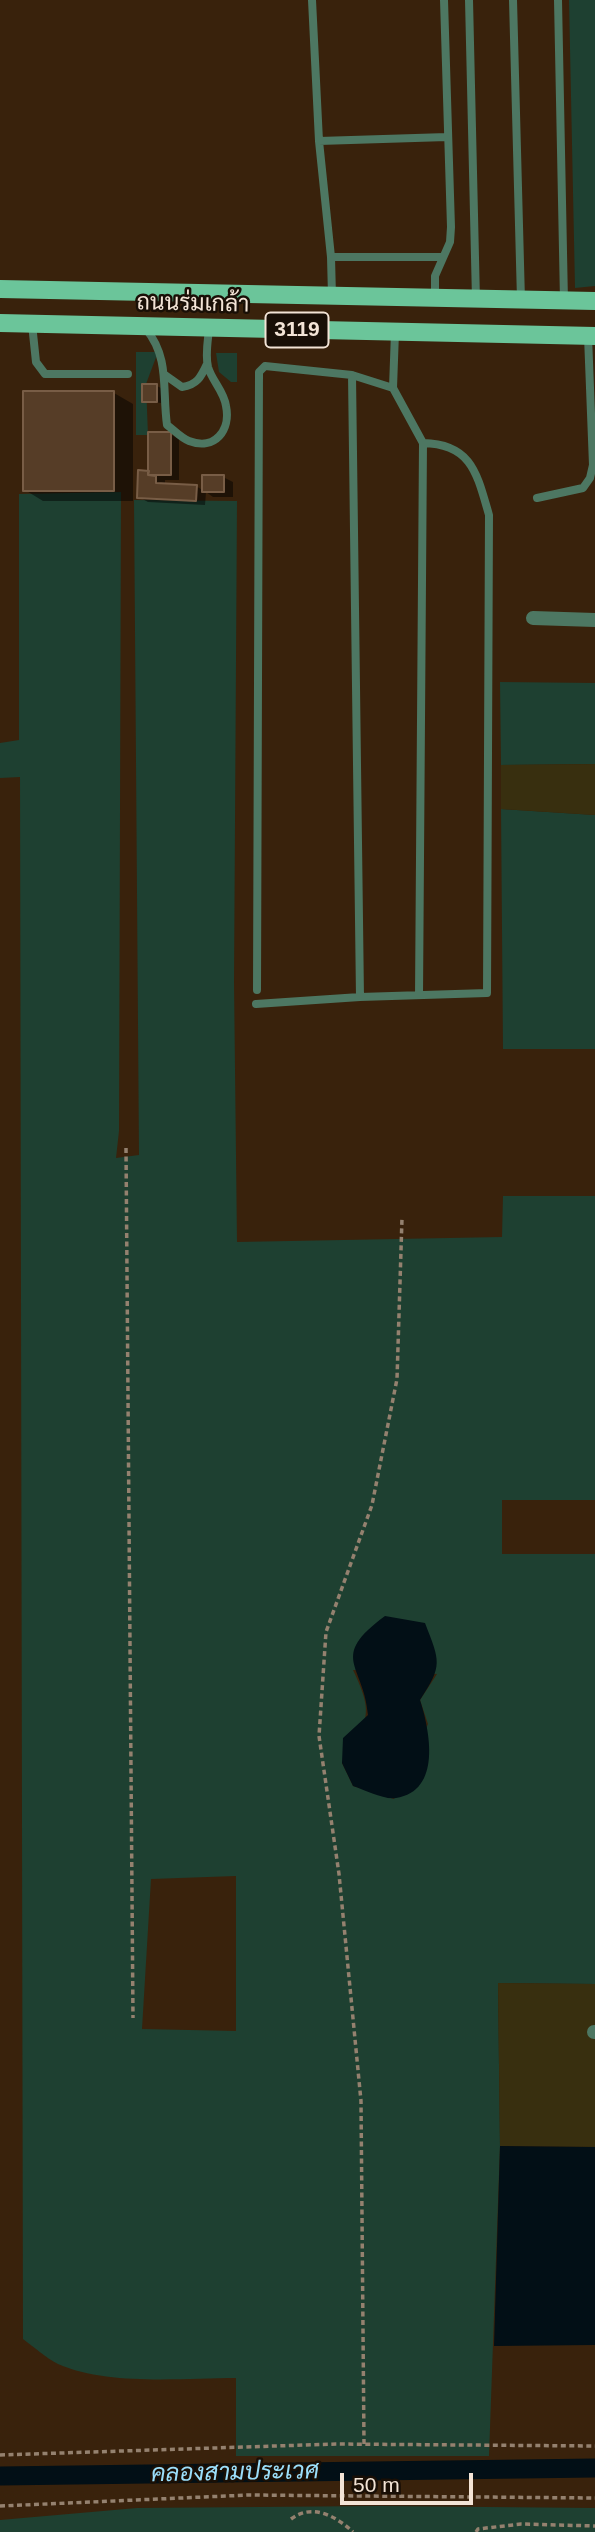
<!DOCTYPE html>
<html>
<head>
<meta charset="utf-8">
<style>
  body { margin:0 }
  #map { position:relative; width:595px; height:2532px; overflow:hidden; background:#39220c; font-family:Helvetica,sans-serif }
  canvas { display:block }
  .scale { position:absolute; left:340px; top:2473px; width:133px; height:32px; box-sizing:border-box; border:4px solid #f3e4d6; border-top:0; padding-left:9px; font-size:21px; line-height:24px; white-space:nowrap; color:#f3e4d6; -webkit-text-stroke:5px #190f06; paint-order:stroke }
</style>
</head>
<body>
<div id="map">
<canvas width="595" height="2532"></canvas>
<div class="scale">50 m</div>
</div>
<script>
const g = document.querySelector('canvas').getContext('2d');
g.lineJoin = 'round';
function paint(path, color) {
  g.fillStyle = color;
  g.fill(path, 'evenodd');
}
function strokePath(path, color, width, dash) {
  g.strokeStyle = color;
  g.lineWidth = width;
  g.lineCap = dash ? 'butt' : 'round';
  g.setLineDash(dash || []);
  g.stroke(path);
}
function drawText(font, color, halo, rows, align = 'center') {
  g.font = font + ' Helvetica,Sarabun,sans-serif';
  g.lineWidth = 5;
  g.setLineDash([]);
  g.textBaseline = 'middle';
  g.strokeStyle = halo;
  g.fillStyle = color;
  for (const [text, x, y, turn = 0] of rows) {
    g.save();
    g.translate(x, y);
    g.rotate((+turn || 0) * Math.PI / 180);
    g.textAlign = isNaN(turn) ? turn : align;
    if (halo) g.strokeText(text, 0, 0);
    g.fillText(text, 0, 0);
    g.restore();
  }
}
paint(new Path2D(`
  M 569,0 L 595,0 L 595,286 L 575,288 Z
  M 136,352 L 158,352 L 146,384 L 148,435 L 136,435 Z
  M 216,353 L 237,353 L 237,382 L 231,382 L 219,372 Z
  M 121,492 L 119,1131 L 116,1158 L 139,1155 L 134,500 L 237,501 L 234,982 L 237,1242 L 502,1237 L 503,1196 L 595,1196 L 595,1500 L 502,1500 L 502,1554 L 595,1554 L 595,1984 L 498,1983 L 500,2146 L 489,2456 L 236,2456 L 236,2378 C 182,2378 108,2386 58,2364 C 46,2358 34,2347 23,2339 L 20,777 L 0,778 L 0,743 L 19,740 L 19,494 ZM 353,1670 L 437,1674 L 420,1700 L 428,1724 L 394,1799 L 353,1786 L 342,1763 C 366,1720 376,1718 353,1670 ZM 236,1876 L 236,2031 L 142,2029 L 151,1879 Z
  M 500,682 L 595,683 L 595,764 L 501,765 Z
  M 501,809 L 595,815 L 595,1049 L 503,1049 Z
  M 379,2506 L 595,2508 L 595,2532 L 0,2532 L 0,2520 L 137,2508 Z`), '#1e4031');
paint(new Path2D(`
  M 595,764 L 595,815 L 501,809 L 501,765 Z
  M 498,1983 L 595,1984 L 595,2147 L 500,2146 Z`), '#382f0f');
paint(new Path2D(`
  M 385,1616 L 425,1623 C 440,1662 443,1665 420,1700 C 430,1731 442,1791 396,1798 C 384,1800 365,1790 353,1786 L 342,1763 L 343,1738 L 368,1715 C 364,1664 328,1658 385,1616 Z
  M 500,2146 L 595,2147 L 595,2345 L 494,2346 Z`), '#020f16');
paint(new Path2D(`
  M 157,386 L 161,388 L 161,403 L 144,401 Z
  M 114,393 L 133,404 L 133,501 L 43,501 L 25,490 Z
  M 170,434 L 179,439 L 179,480 L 165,480 L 165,485 L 196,486 L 204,491 L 223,477 L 233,482 L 233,497 L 213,497 L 206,492 L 205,505 L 148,502 L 139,497 L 140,472 L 150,472 Z`), '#0007');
strokePath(new Path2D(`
  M 0,2476 L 595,2468`), '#020f16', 19);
const building = new Path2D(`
  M 142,384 L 157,384 L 157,402 L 142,402 Z
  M 23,391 L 114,391 L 114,491 L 23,491 Z
  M 148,432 L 171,432 L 171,475 L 148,475 Z
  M 138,470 L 149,471 L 148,475 L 156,476 L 156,483 L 197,485 L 196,501 L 137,498 Z
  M 202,475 L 224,475 L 224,492 L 202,492 Z`);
paint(building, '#563d27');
strokePath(building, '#785d46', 2);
strokePath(new Path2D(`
  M 126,1148 L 133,2018
  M 364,2444 L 361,2101 L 339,1874 L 319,1736 L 326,1632 L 372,1505 L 397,1379 L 402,1218
  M 0,2455 L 336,2444 L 595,2446
  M 0,2506 L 249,2495 L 595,2498
  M 291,2519 C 312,2503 336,2516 353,2532
  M 476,2532 L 478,2529 L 521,2524 L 595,2526`), '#94816f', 3.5, [5, 3.5]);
strokePath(new Path2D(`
  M 312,0 L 319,141 L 331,257 L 442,257
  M 469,0 L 476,300
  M 513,0 L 521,300
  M 558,0 L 564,301
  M 319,141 L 447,137
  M 331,257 L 332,296
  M 435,298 L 435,276 L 450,242 L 451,227 L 444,0
  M 32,324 L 36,362 L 45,374 L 128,374
  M 146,329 C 170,358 162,390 167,425 C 174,430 181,438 189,441 C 215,451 231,430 226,406 C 224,391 212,381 208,367 C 205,355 208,340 209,329
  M 165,375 L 182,387 C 197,385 201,377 207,364
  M 393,388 L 395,332
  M 537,498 L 583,488 L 590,478 L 593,465 L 588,336
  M 257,990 L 259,372 L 265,366 L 352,375 L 393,388 L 423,443 C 472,444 477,474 489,515 L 487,993 L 360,997
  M 419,995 L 423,443
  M 256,1004 L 360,997 L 352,375`), '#4d7762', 8);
strokePath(new Path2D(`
  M 533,618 L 595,620
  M 594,2032 L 595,2032`), '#4d7762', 14);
strokePath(new Path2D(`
  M 0,289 L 595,301
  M 0,323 L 595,336`), '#6bc59a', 18);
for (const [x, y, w] of [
  [297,330,63]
]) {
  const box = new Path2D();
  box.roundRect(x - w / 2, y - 17.5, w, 35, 5);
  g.fillStyle = '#190f06';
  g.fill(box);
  strokePath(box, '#f3e4d6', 2);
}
drawText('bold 21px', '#f3e4d6', null, [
  ["3119",297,330]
]);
drawText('23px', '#f3e4d6', '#190f06', [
  ["ถนนร่มเกล้า",193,304,1]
]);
drawText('italic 24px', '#9bdefa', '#190f06', [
  ["คลองสามประเวศ",235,2473,-1]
]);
</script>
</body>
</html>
